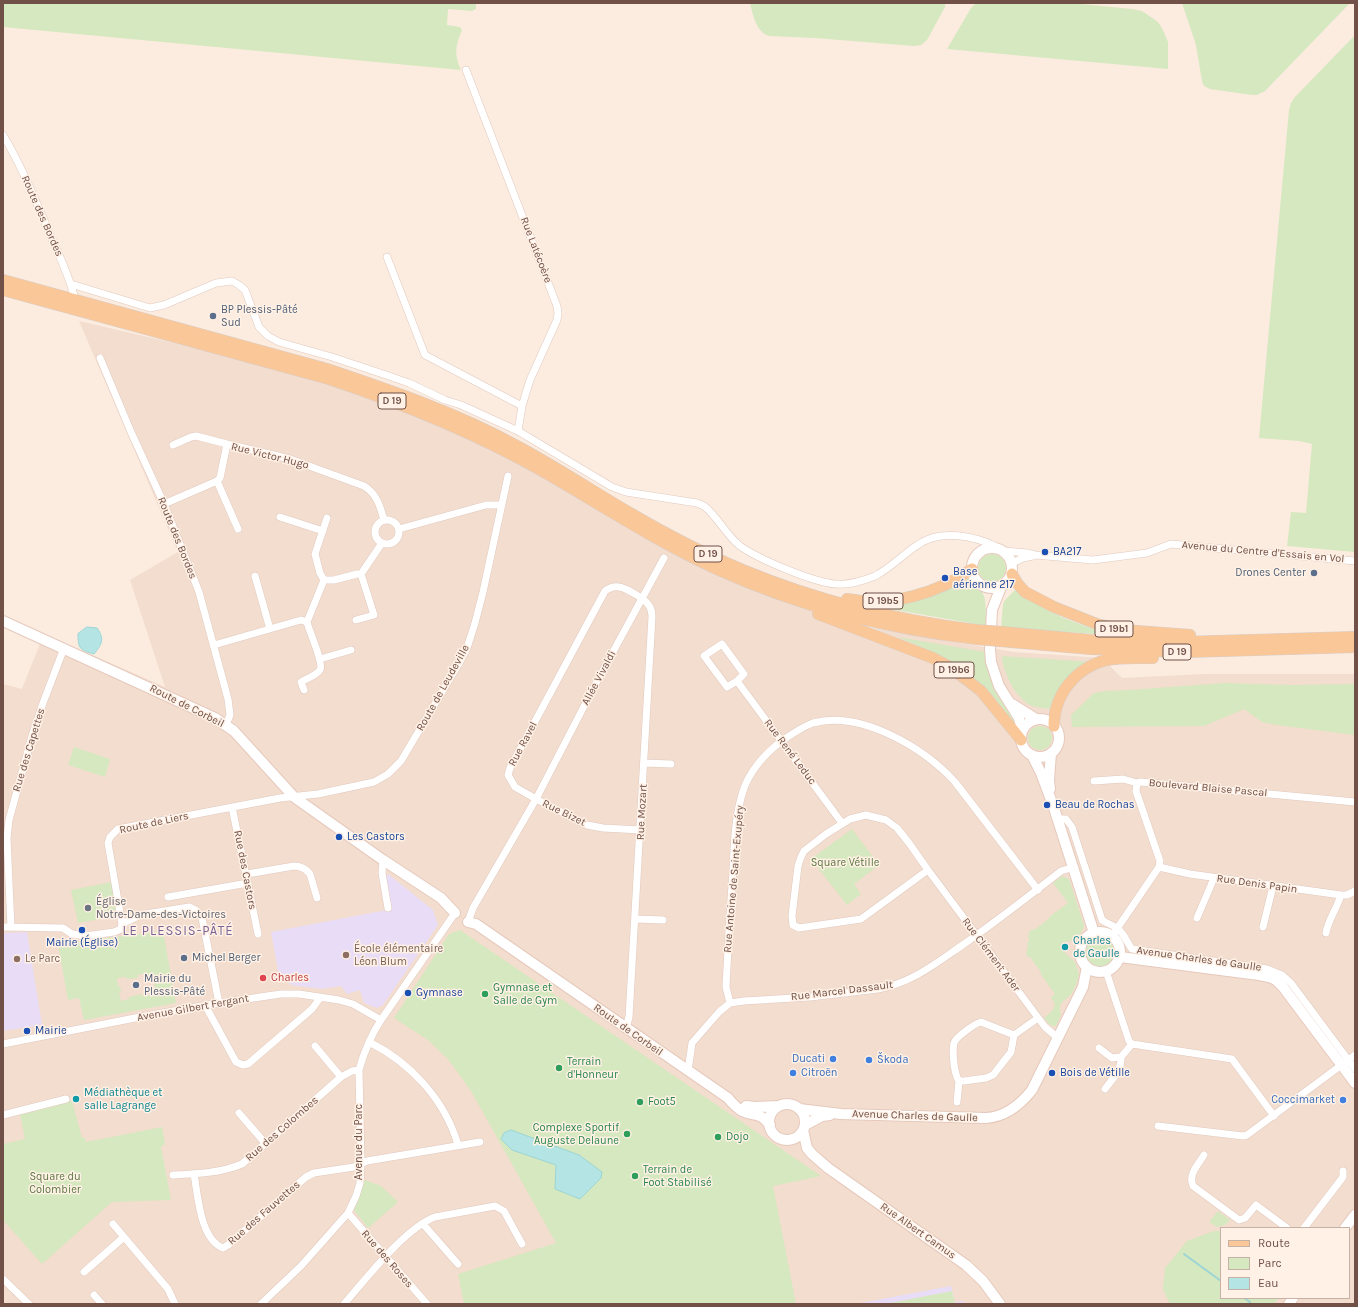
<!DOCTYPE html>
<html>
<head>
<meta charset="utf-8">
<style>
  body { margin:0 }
  #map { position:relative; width:1358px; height:1307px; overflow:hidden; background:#fbecdf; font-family:Karla,sans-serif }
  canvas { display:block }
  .frame { position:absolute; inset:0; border:4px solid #715048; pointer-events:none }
  .legend { position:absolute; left:1220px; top:1227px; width:130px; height:72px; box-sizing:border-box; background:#fff1e5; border:1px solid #c6b1a6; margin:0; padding:5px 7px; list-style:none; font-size:12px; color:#715048 }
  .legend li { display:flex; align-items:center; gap:8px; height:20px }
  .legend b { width:20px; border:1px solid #c6b1a6 }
</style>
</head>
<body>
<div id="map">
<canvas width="1358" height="1307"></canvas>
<div class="frame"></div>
<ul class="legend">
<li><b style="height:5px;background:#fac798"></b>Route</li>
<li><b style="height:11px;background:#d6e8bf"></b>Parc</li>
<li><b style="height:11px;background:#b5e4e4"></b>Eau</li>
</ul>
</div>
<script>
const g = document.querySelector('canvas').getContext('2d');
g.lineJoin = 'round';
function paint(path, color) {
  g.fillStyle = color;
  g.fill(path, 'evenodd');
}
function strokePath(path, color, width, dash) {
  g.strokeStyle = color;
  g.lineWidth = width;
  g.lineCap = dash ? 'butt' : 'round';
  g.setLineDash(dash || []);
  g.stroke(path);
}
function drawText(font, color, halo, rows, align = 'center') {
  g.font = font + ' Karla,sans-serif';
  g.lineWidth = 3;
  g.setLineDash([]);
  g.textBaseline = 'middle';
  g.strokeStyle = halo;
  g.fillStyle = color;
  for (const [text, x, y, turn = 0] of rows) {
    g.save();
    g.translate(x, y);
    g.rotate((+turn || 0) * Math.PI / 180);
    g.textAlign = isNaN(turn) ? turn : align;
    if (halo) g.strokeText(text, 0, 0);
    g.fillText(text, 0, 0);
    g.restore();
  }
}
paint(new Path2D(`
  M 79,321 L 329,379 L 431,416 L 719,570 L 866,627 L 1014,652 L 1102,658 L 1122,678 L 1205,674 L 1355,674 L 1355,1304 L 3,1304 L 3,684 L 22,689 L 44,634 L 165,687 L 130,580 L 178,552 ZM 1221,1228 L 1349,1228 L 1349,1298 L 1221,1298 Z`), '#f3ddce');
paint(new Path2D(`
  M 388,874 L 433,910 L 438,925 L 383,1005 L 377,1008 L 364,1003 L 360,990 L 347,994 L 341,986 L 321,989 L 291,985 L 287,981 L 280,982 L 271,932 L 392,909 L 386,878 Z
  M 27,932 L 42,1025 L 3,1031 L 3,933 Z
  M 951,1286 L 955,1302 L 964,1301 L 965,1304 L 855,1304 Z`), '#e9dcf7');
paint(new Path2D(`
  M 3,3 L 476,3 L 476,9 L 472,11 L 448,9 L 447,25 L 460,27 L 462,30 C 455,47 454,54 461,70 L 3,27 Z
  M 750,3 L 945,3 L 945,7 L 927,40 L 921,45 L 914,46 L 815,38 L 769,36 C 756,32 753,15 750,3 Z
  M 976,3 L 1071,3 L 1132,9 L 1142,11 L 1158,22 L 1163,30 L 1168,42 L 1168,69 L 947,49 L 971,8 Z
  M 1182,3 L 1350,3 L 1265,91 L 1257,95 L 1252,95 L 1210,89 L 1204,86 L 1202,81 L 1196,45 Z
  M 1355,35 L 1355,552 L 1287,546 L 1291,512 L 1306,513 L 1312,444 L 1299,441 L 1259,438 L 1289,110 L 1291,103 L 1295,97 Z
  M978 568a14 14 0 1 1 28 0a14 14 0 1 1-28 0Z
  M 968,578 L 976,587 L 981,589 L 985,599 L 987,626 L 879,607 L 900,604 Z
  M 1016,589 C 1043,613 1079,624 1112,635 L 1001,628 L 1003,604 L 1005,600 Z
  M 898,637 L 985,652 L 988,672 L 995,688 L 1015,719 L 1014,725 L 992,695 L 980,683 L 935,653 Z
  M 1002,656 L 1092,662 L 1064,684 L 1056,694 L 1052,709 C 1044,708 1036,708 1030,705 C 1016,698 1002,671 1002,656 Z
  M 1225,683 L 1291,685 L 1355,684 L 1355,735 L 1277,725 L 1262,722 L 1244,709 L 1204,726 L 1072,727 L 1071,715 L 1094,693 L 1106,691 L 1129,690 Z
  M1028 738a12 12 0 1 1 24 0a12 12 0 1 1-24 0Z
  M 74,747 L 110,759 L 105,777 L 68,765 Z
  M 852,829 L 879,865 L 854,884 L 861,894 L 847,905 L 811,859 Z
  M 1062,876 L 1069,879 L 1084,925 C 1082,937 1072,941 1062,943 L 1061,949 L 1075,962 L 1079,974 C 1078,980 1075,988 1072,993 C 1065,1002 1057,1001 1061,1015 L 1056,1026 C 1050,1027 1048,1022 1044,1018 L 1052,1011 L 1055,1005 L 1051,997 L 1055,994 L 1040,973 L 1041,972 L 1030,957 L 1029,958 L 1026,954 L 1028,945 L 1027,942 L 1029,942 L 1029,939 L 1028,938 L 1029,932 L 1033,929 L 1034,930 L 1049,919 L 1048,918 L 1068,903 L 1053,883 Z
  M 112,882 L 116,909 L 111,917 L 78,923 L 71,890 Z
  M 460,930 L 821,1176 L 773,1186 L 796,1304 L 464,1304 L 458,1274 L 556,1243 L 471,1091 L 448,1059 L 428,1040 L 394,1018 L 449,934 Z
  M 163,931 L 176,1003 L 84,1020 L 79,998 L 68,1000 L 58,944 ZM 147,973 L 148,978 L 153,978 L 155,988 L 147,990 L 147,993 L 150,992 L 151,995 L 142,996 L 142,994 L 129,997 L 129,999 L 121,1001 L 119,993 L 121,992 L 120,986 L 118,986 L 117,978 L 126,977 L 127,979 L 138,978 L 137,975 Z
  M1086 952a15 15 0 1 1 30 0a15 15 0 1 1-30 0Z
  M 72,1101 L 82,1138 L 85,1138 L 86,1142 L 162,1127 L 165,1144 L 161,1147 L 171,1200 L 112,1202 L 42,1264 L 3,1220 L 3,1144 L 25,1139 L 20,1114 Z
  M 365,1180 L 381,1186 L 398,1202 L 368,1228 L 354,1210 Z
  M 1218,1211 L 1230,1220 L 1225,1225 L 1217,1227 L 1209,1222 Z
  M 1214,1231 L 1221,1231 L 1221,1298 L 1279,1298 L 1274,1304 L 1170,1304 L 1163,1289 L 1165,1268 L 1187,1241 Z
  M 952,1291 L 955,1303 L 950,1304 L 885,1304 Z`), '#d6e8bf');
const water = new Path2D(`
  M 87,627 L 97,628 C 105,639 102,644 94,654 C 80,650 78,649 78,634 Z
  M 511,1130 L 579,1155 L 602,1172 L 601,1178 L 580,1199 L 555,1189 L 556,1165 L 512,1150 L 501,1139 L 504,1133 Z`);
paint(water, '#b5e4e4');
strokePath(water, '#9bd5d5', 1);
strokePath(new Path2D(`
  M 1184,1254 L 1221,1281
  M 1244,1298 L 1250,1302 L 1249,1304`), '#9bd5d5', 2);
const street = new Path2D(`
  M 466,70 L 557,306 L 558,313 L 557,320 L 530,380 L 522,406 L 518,431
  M 3,135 C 21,165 35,199 49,232 C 58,254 70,276 75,300
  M 387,257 L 425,355 L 522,406
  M 71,284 L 150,308 L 164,305 L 216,283 L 232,281 L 239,285 L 245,290 L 259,327 L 268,336 L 279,342 L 332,357 L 386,375 L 409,383 L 445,400 L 461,405 L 518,431 L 612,487 L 626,492 L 697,503 L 704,506 C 718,517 726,535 740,546 C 758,559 815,583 836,584 C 849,585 863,581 875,576 C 891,568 903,554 919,544 C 941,529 975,536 997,547
  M 100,358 L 131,432 L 164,504 L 190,569 L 199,592 L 228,699 L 230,715 L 226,725
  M 173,445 L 191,437 L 196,436 L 227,444
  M 217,481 L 238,529
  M 164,504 L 217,481 L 220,478 L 227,444 L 290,459 L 364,486 C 377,494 380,506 384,520
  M 280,517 L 323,531
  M375 532a12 12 0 1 1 24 0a12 12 0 1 1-24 0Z
  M 399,529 L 486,505 L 502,505
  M 1004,551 L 1027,553 L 1035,555 L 1093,560 L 1147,553 L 1171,544 L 1355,561
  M 1012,563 L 1023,558 L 1033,556
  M 255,576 L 270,629
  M 324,580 L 320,573 L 315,554 L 327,518
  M 356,620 L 374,615 L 361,574
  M 722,644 L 744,674 L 737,681 L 727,687 L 704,656 Z
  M 214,645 L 301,620 L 307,622 L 324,580 L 334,580 L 357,574 L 361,574 L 382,543
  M 320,659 L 351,650
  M 737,681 L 842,823
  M 304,690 L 301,682 C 306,679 317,675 320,670 C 324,663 309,631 307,622
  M 644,763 L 671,764
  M 1094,781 L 1123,779 L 1137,783
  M 232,807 L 258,934
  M 1058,819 L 1066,819 L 1072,827 L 1102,920 C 1107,924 1114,925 1119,930 C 1125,935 1127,943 1132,949 L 1267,969 L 1282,975 L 1291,983 L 1355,1069
  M 641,830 L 603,828 L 587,825 L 536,799 L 595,685 L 664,558
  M 383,860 L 382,873 L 388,908
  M 1159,867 L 1190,874 L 1341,895 L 1347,895 L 1355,891
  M 928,870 L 861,919 L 799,928 L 793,925 L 792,916 L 798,866 L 801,857 L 804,851 L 826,834 L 850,819 L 866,815 L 886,820 L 897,828 L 909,843 L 928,870 L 1045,1027 L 1058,1038
  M 247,874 L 294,866 C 300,866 306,869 310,874 L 317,898
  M 168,897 L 248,883
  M 1197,918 L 1214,878
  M 636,919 L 663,920
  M 468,922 L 473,908 L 536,799 L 515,787 L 508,775 L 510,768 L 605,591 C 609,588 614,586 619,587 C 626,588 643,598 647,603 C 651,607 652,612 652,617 L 629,1017 L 626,1028
  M 122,924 L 140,915 L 189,907 L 197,911 L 202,918 L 219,1003
  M 3,927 L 63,928 L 72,934 L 85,936 L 114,932 L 121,929 L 122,924 L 108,843 L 110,837 L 118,829 L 280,798 L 318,794 L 374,782 L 388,774 L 401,761 L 458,665 L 467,648 L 475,623 L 483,592 L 508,476
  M 11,927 L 7,838 L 9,820 L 32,736 L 43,703 L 64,648
  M 1263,927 L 1273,886
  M 1326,933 C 1328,920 1337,908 1341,895
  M 1112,936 L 1159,867 L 1160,861 L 1136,791 L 1137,783 L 1141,782 L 1355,802
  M 1106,971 L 1129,1041 L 1132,1044 L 1232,1059 L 1274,1116
  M 730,1003 L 726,987 C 728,948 730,910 733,872 C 734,844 735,814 744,788 C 751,770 764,755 779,743 C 789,736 801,727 813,723 C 861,710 924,748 955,782 L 1038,890
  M 205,1005 L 236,1062 L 243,1065 L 248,1064 L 312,1009 L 320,998
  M 1014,1035 L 981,1022 C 974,1024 956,1037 954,1043 C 952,1052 954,1074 959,1081 L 964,1081 L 986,1078 L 993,1075 L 1011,1052 L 1014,1035 L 1038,1018
  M 369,1042 C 411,1063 445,1100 458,1145
  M 3,1044 L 140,1017 L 219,1003 L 281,994 L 299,994 L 339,1000 L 353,1004 L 381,1020
  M 315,1046 L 341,1077
  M 1099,1048 L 1112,1058 L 1121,1057
  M 688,1071 L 692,1043 L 719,1012 L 730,1003 L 744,1001 L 810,997 L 878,989 C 912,983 936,963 964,944 C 997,921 1029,896 1061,871 L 1074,867
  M 1105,1089 C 1112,1079 1122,1071 1121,1057 L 1132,1044
  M 957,1102 L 959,1081
  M 239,1113 L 265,1143
  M 3,1115 L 66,1099
  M 1158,1126 L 1243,1136 L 1247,1135 L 1355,1055
  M 1204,1155 C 1198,1165 1188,1174 1193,1186 L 1239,1220 L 1245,1218 L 1256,1205 L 1287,1228
  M 194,1174 C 198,1196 200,1239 223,1248 L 228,1245 L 306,1177 L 314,1173 L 354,1167 L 367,1161 L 480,1142
  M 173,1175 C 195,1174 221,1173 242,1164 L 341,1077 L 352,1071 L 359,1070
  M 348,1213 L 427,1304
  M 113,1224 L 168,1289 L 175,1304
  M 423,1224 L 458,1264
  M 1304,1228 L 1343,1177 L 1343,1171
  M 84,1272 L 124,1237
  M 3,1279 L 29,1304
  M 94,1295 L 102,1304
  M 261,1304 L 301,1266 L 348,1213 L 356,1196 L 360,1183 L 361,1164 L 359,1070 C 364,1052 371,1035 381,1020 L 455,913
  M 344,1304 C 366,1279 405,1228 435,1217 L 495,1206 L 504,1211 L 522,1244`);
const secondary = new Path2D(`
  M972 568a20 20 0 1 1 40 0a20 20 0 1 1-40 0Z
  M 1001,587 L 992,610 L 990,649 L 991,662 L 999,686 L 1019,718 L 1022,731
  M 3,621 L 215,718 L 234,731 L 294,797 L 383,860 L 441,898 L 455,913
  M 1012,704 L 1036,719
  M1021 738a19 19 0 1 1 38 0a19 19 0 1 1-38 0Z
  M 1032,755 L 1041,773 L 1054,808 L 1094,933
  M 1050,789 L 1049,780 L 1051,753
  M 468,922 L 476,924 L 728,1098 C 732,1103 737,1108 742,1111 C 755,1117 759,1111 770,1125
  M1080 952a20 20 0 1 1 40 0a20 20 0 1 1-40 0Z
  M 1120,957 L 1259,975 L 1269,977 L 1276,980 L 1283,987 L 1355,1083
  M769 1122a18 18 0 1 1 36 0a18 18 0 1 1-36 0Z
  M 746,1106 L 755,1107 L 778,1106
  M 799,1109 L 841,1114 L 986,1118 C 1005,1117 1020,1105 1032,1090 L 1083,987 L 1087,967
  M 805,1125 L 822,1116 L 830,1115
  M 803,1130 L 807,1148 L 812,1154 L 828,1168 L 966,1265 L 983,1281 L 1000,1304
  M 1345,1228 L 1355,1215
  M 1289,1304 L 1293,1298`);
const primary = new Path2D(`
  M 3,280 L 327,369 C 392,391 457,413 517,446 C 555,466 592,491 630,513 C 666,534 704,554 743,570 C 818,601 895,620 976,630
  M 3,290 L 329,379 C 401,403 471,431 537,468 C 597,502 655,541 719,570 C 801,607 888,629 977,639
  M 1012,574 L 1017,583 L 1025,592 L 1054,607 L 1097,624 L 1123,630 L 1190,635
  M 847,599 C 890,607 937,594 972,569
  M 818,614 L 933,658 L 950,667 L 981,691 L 1021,740
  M 1002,632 L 1090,640 L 1183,642 L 1355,637
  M 1000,641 L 1091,649 L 1187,652 L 1355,647
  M 1054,726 C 1054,694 1076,668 1106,660 C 1121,657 1138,658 1153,658`);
strokePath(street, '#e1c9bf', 8);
strokePath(secondary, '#e6c9bc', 12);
strokePath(primary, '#d7cecc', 12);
strokePath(street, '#fff', 7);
strokePath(secondary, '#fff', 10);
strokePath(primary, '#fac798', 11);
const primaryBridge = new Path2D(`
  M 976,630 L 1002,632
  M 977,639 L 1000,641`);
strokePath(primaryBridge, '#d7cecc', 12, []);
strokePath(primaryBridge, '#fac798', 11);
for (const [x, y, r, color] of [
  [213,316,4,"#5c6f8a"],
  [1045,552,4,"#1a4fb4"],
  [1314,573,4,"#5c6f8a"],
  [945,578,4,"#1a4fb4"],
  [1047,805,4,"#1a4fb4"],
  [339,837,4,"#1a4fb4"],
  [88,908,4,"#6b7280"],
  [82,930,4,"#1a4fb4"],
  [1065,947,4,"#0f9aa8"],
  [346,955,4,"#8d6e63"],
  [184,958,4,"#5c6f8a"],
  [17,959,4,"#8d6e63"],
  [263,978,4,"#e0444e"],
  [136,985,4,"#5c6f8a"],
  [408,993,4,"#1a4fb4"],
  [485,994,4,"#2e9e5b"],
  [27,1031,4,"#1a4fb4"],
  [833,1059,4,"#3f7fe0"],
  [869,1060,4,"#3f7fe0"],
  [559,1068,4,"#2e9e5b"],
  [793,1073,4,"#3f7fe0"],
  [1052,1073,4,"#1a4fb4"],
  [76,1099,4,"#0f9aa8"],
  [1343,1100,4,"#3f7fe0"],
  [640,1102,4,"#2e9e5b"],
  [627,1134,4,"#2e9e5b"],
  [718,1137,4,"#2e9e5b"],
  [635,1176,4,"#2e9e5b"]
]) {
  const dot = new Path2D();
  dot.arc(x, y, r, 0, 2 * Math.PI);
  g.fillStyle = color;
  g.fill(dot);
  strokePath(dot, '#fff1e5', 1.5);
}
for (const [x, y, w] of [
  [392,401,28],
  [708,554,28],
  [883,601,40],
  [1114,629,38],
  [1177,652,28],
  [954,670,40]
]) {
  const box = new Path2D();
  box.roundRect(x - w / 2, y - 8, w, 16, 3);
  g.fillStyle = '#fff1e5';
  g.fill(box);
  strokePath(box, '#715048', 1);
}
drawText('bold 10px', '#715048', null, [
  ["D 19",392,401],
  ["D 19",708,554],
  ["D 19b5",883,601],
  ["D 19b1",1114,629],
  ["D 19",1177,652],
  ["D 19b6",954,670]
]);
drawText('11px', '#715048', '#fff1e5', [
  ["Route des Bordes",42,216,66],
  ["Rue Latécoère",536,250,69],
  ["Rue Victor Hugo",270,456,14],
  ["Route des Bordes",177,538,68],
  ["Avenue du Centre d'Essais en Vol",1263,552,5],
  ["Allée Vivaldi",599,678,-62],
  ["Route de Leudeville",443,688,-61],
  ["Route de Corbeil",187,706,27],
  ["Rue Ravel",523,744,-62],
  ["Rue des Capettes",29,750,-73],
  ["Rue René Leduc",790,752,53],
  ["Boulevard Blaise Pascal",1208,788,5],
  ["Rue Mozart",642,812,-87],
  ["Rue Bizet",564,813,26],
  ["Route de Liers",154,823,-12],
  ["Rue des Castors",245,870,79],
  ["Rue Antoine de Saint-Exupéry",734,879,-85],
  ["Rue Denis Papin",1257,884,8],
  ["Rue Clément Ader",991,955,53],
  ["Avenue Charles de Gaulle",1199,959,8],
  ["Rue Marcel Dassault",842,991,-7],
  ["Avenue Gilbert Fergant",193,1008,-10],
  ["Route de Corbeil",628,1030,35],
  ["Avenue Charles de Gaulle",915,1116,2],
  ["Rue des Colombes",282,1129,-41],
  ["Avenue du Parc",359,1142,-90],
  ["Rue des Fauvettes",264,1213,-41],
  ["Rue Albert Camus",918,1231,35],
  ["Rue des Roses",387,1259,49]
]);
drawText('11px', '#4e5e75', '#fff1e5', [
  ["BP Plessis-Pâté",221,310],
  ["Sud",221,323],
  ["Drones Center",1306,573,"right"],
  ["Michel Berger",192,958],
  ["Mairie du",144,979],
  ["Plessis-Pâté",144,992]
], 'left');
drawText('11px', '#164399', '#fff1e5', [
  ["BA217",1053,552],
  ["Base",953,572],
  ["aérienne 217",953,585],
  ["Beau de Rochas",1055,805],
  ["Les Castors",347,837],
  ["Mairie (Église)",82,943,"center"],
  ["Gymnase",416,993],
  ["Mairie",35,1031],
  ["Bois de Vétille",1060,1073]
], 'left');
drawText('11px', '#597740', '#fff1e5', [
  ["Square Vétille",845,863],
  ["Square du",55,1177],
  ["Colombier",55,1190]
]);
drawText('11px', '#5b616d', '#fff1e5', [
  ["Église",96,902],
  ["Notre-Dame-des-Victoires",96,915]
], 'left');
drawText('11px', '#0d838f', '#fff1e5', [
  ["Charles",1073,941],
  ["de Gaulle",1073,954],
  ["Médiathèque et",84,1093],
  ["salle Lagrange",84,1106]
], 'left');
drawText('11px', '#785e54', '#fff1e5', [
  ["École élémentaire",354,949],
  ["Léon Blum",354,962],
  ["Le Parc",25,959]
], 'left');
drawText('11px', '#be3a42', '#fff1e5', [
  ["Charles",271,978]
], 'left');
drawText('11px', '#27864d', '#fff1e5', [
  ["Gymnase et",493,988],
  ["Salle de Gym",493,1001],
  ["Terrain",567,1062],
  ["d'Honneur",567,1075],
  ["Foot5",648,1102],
  ["Complexe Sportif",619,1128,"right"],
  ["Auguste Delaune",619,1141,"right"],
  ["Dojo",726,1137],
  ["Terrain de",643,1170],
  ["Foot Stabilisé",643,1183]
], 'left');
drawText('11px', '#366cbe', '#fff1e5', [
  ["Ducati",825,1059],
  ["Škoda",877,1060,"left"],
  ["Citroën",801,1073,"left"],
  ["Coccimarket",1335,1100]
], 'right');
g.letterSpacing = '1px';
drawText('13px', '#7c6395', '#fff1e5', [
  ["LE PLESSIS-PÂTÉ",178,931]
]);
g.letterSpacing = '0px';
</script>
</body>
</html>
